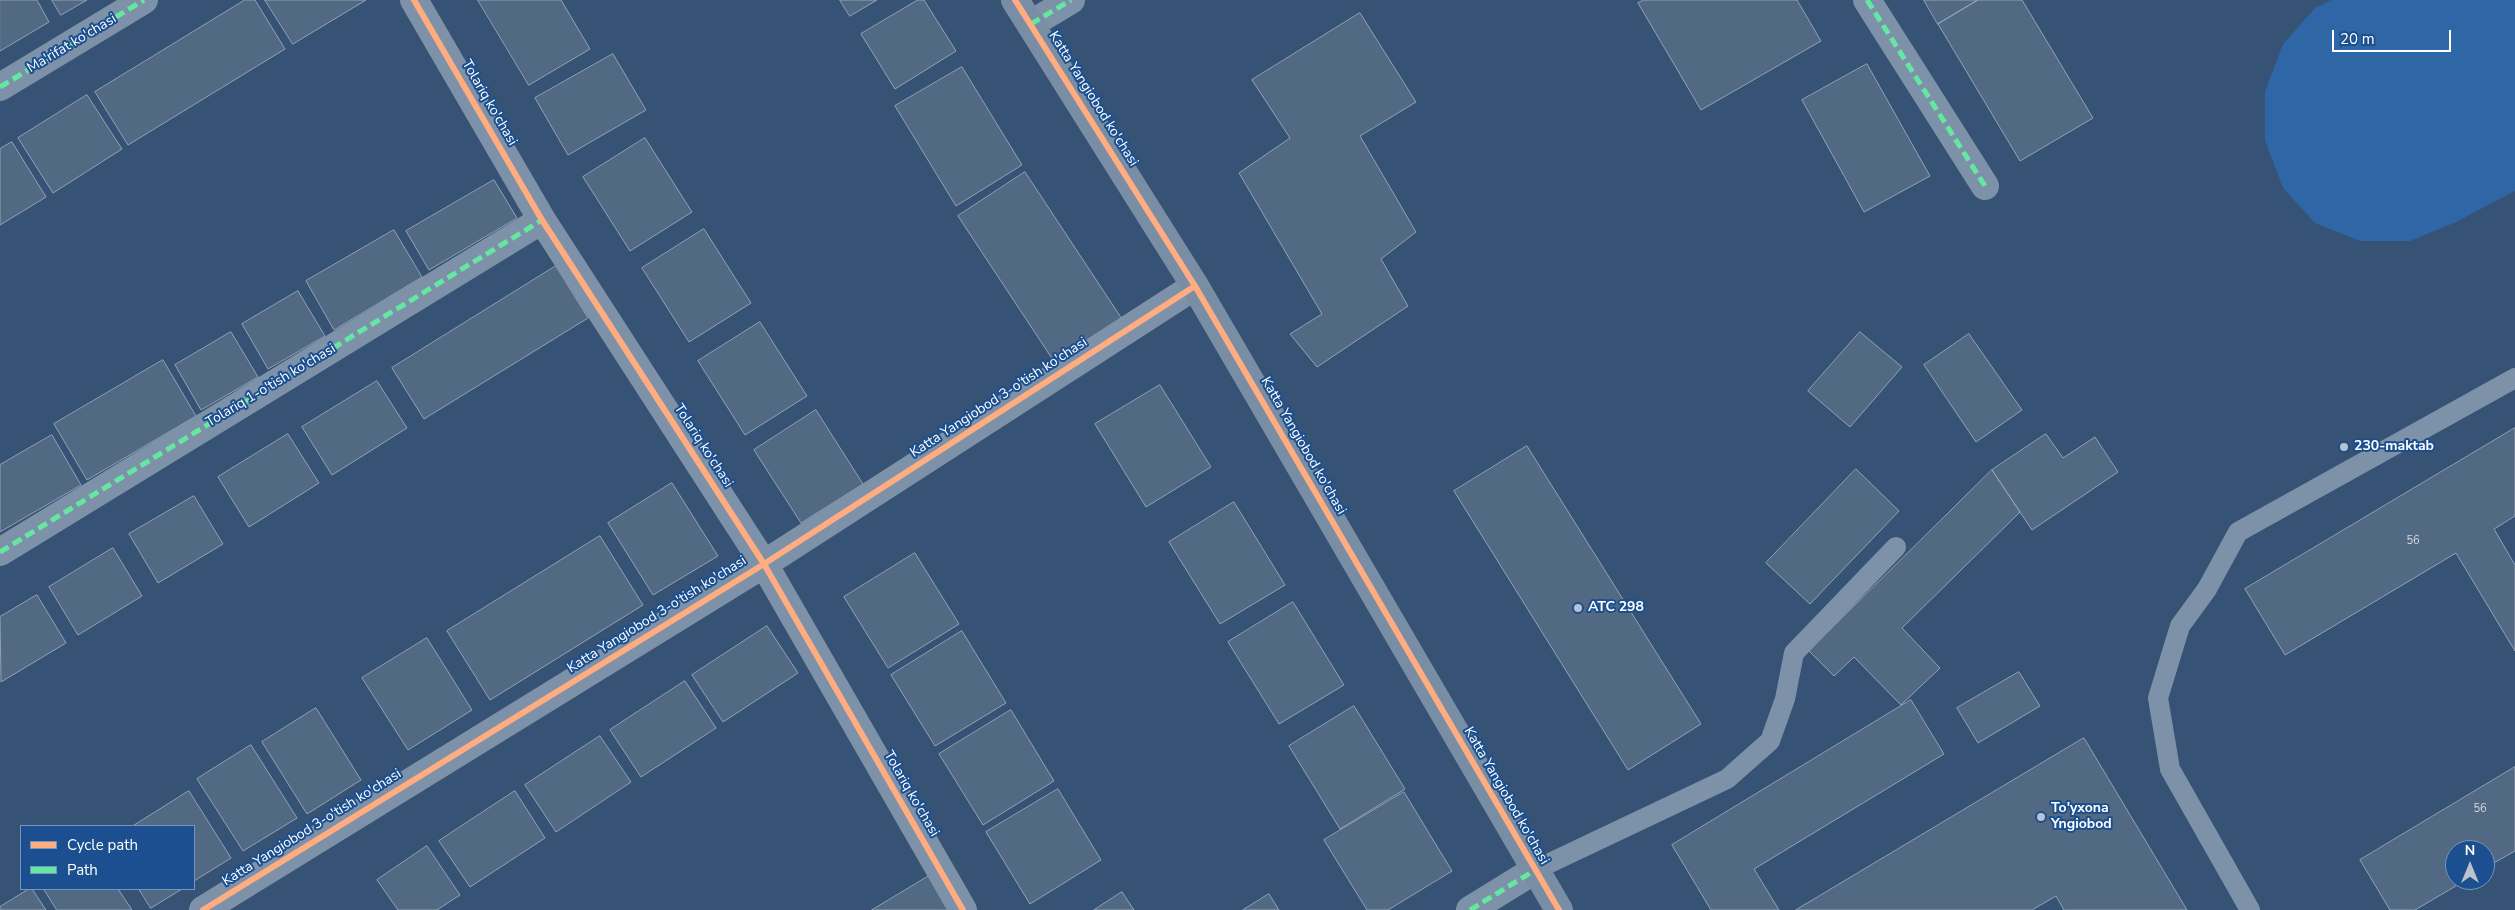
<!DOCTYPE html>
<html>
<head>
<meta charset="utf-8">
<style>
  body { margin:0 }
  #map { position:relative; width:2515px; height:910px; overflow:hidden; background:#365274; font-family:"Nunito Sans",sans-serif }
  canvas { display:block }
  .legend { position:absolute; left:20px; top:825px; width:175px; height:65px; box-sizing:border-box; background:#1b4f8f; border:1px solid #7695bc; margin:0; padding:6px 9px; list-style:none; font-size:15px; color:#fff }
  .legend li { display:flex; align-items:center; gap:10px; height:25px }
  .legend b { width:25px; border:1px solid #7695bc }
  .north { position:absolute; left:2445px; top:840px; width:50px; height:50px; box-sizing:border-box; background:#1b4f8f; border:1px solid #7695bc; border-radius:50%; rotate:0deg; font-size:14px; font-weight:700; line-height:20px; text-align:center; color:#fff }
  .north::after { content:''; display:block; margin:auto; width:18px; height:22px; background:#b9c2ce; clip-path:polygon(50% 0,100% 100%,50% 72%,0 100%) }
  .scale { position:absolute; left:2332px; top:30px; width:119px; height:22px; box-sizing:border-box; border:2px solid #fff; border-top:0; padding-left:6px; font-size:15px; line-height:18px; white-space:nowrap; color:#fff; -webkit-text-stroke:4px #1b4f8f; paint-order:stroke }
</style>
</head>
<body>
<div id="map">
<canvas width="2515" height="910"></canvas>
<ul class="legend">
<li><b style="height:6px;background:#ffac80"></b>Cycle path</li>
<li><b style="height:6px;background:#66e7a1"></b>Path</li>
</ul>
<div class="north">N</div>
<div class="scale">20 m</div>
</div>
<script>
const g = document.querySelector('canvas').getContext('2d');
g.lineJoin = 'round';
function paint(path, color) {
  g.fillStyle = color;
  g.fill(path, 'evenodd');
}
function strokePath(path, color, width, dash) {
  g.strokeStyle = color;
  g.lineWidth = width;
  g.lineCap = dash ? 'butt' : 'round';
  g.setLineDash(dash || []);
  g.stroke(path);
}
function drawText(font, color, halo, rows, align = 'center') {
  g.font = font + ' "Nunito Sans",sans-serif';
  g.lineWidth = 4;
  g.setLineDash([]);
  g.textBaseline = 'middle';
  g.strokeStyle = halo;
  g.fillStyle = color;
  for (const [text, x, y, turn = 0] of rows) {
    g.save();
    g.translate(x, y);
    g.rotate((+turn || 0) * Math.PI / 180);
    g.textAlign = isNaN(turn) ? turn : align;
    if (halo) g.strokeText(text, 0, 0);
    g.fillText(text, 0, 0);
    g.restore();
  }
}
paint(new Path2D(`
  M 2331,0 L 2515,0 L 2515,191 L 2454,223 L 2410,241 L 2360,241 L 2315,223 L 2283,188 L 2265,141 L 2265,91 L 2283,44 L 2315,8 Z`), '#2f66a5');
const building = new Path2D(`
  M 0,0 L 37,0 L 49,22 L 0,51 Z
  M 52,0 L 87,0 L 61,15 Z
  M 245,0 L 255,0 L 285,49 L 128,145 L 95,92 Z
  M 265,0 L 366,0 L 293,44 Z
  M 478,0 L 561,0 L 590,49 L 529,85 Z
  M 840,0 L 877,0 L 850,16 Z
  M 918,0 L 924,0 L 956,51 L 895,89 L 861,34 Z
  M 1644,0 L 1797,0 L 1821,41 L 1701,110 L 1638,3 Z
  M 1924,0 L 1978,0 L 1938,24 Z
  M 1978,0 L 2022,0 L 2093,118 L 2020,161 L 1938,24 Z
  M 1360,13 L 1416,102 L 1360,136 L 1416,232 L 1381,259 L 1408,306 L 1317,367 L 1290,334 L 1322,314 L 1239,173 L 1290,138 L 1252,80 Z
  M 613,54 L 646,110 L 568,155 L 535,98 Z
  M 1867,64 L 1930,176 L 1864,212 L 1802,100 Z
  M 962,67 L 1022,165 L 956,206 L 895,106 Z
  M 87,95 L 122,149 L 53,193 L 18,138 Z
  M 645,138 L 692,212 L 630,251 L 583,177 Z
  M 12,142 L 46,197 L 0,225 L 0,149 Z
  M 1025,172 L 1122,319 L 1055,363 L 958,216 Z
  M 494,180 L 517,218 L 429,270 L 406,231 Z
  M 704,229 L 751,303 L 689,342 L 642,268 Z
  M 394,230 L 422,277 L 334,330 L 306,281 Z
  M 556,266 L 588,318 L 424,419 L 392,368 Z
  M 298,291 L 325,336 L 268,369 L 242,324 Z
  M 760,322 L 807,396 L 745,435 L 698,361 Z
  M 231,332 L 258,377 L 201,410 L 175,365 Z
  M 1860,332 L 1902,367 L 1850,427 L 1808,391 Z
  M 1969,334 L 2022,410 L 1976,442 L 1924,365 Z
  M 163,360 L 196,416 L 87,480 L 54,424 Z
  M 377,381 L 407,428 L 332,475 L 302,427 Z
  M 1160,385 L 1211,467 L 1146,507 L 1095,424 Z
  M 816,410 L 863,484 L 801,523 L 754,450 Z
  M 2515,428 L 2515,516 L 2494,529 L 2515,565 L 2515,651 L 2456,553 L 2285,655 L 2245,589 Z
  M 288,434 L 319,483 L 249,527 L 218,477 Z
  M 2046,434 L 2063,458 L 2095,437 L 2118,472 L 2032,530 L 1992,470 Z
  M 52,435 L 81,485 L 0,532 L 0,465 Z
  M 1527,446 L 1701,724 L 1628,770 L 1454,491 Z
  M 1856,469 L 1899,511 L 1810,604 L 1766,563 Z
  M 1992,470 L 2020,512 L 1902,628 L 1940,668 L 1901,705 L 1854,657 L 1834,676 L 1809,651 Z
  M 672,483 L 718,556 L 653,595 L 608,523 Z
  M 194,496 L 223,544 L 158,583 L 129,534 Z
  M 1234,502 L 1285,585 L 1220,624 L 1169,542 Z
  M 600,536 L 643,605 L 490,700 L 447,631 Z
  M 113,548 L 142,596 L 78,635 L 49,587 Z
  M 915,553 L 959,624 L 888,668 L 844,597 Z
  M 37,595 L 66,643 L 1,682 L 0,617 Z
  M 1293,602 L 1344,685 L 1279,724 L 1228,642 Z
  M 767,626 L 798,673 L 723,722 L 692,675 Z
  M 962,631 L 1006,703 L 935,746 L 891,675 Z
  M 427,638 L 472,710 L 408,750 L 362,678 Z
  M 2019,672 L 2040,706 L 1978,743 L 1957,708 Z
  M 685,681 L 716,728 L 641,777 L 610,730 Z
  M 1911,700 L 1944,754 L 1754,869 L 1779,910 L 1711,910 L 1672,845 Z
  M 1354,706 L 1405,789 L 1340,829 L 1289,746 Z
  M 316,708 L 361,780 L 307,814 L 262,742 Z
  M 1011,710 L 1054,781 L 983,825 L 939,754 Z
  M 600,736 L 631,782 L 556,832 L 525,785 Z
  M 2084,738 L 2187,910 L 2064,910 L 2056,896 L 2032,910 L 1796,910 Z
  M 251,745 L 297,818 L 243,851 L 197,779 Z
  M 2515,767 L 2515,851 L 2485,868 L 2485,850 L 2455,850 L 2455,880 L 2466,880 L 2415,910 L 2390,910 L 2360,860 Z
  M 1058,789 L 1101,860 L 1030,904 L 986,832 Z
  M 189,791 L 231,858 L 194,881 L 194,826 L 133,826 Z
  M 515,791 L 545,838 L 470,887 L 439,841 Z
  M 1404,792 L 1452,871 L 1388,910 L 1367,910 L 1324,840 Z
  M 427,846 L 460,895 L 437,910 L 398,910 L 377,880 Z
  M 929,876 L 949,910 L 872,910 Z
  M 29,889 L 32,889 L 46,910 L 0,910 L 0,907 Z
  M 44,889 L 118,889 L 132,910 L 57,910 Z
  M 139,889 L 182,889 L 151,908 Z
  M 1122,892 L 1134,910 L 1094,910 Z
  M 1269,894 L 1279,910 L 1243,910 Z`);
paint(building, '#526984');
strokePath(building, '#92a2b6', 1);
strokePath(new Path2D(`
  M 1535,870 L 1727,779 L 1770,741 L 1785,699 L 1794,653 L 1896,547
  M 2250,910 L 2170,769 L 2158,698 L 2180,626 L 2207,589 L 2238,532 L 2515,378`), '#7d92a8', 20);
strokePath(new Path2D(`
  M 414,0 L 542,220 L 764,564 L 963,910
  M 1867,0 L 1985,186
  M 1031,24 L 1071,0
  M 0,87 L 144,0
  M 0,552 L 542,220
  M 203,910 L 764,564 L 1195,286
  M 1470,910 L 1535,870`), '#7d92a8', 28);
strokePath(new Path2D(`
  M 1015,0 L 1195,286 L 1559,910`), '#798da4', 28);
strokePath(new Path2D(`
  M 1867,0 L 1985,186
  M 1031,24 L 1071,0
  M 0,87 L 144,0
  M 0,552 L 542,220
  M 1470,910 L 1535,870`), '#66e7a1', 5, [10, 5]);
strokePath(new Path2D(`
  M 414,0 L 542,220 L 764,564 L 963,910
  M 1015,0 L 1195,286 L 1559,910
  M 203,910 L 764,564 L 1195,286`), '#ffac80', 6);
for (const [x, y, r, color] of [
  [2344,447,5,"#b9c2ce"],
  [1578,608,5,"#b9c2ce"],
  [2041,817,5,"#b9c2ce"]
]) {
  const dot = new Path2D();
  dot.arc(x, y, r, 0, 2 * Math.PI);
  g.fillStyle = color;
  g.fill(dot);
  strokePath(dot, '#1b4f8f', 2);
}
drawText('11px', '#d4dae0', null, [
  ["56",2413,541],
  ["56",2480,809]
]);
drawText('14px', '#fff', '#1b4f8f', [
  ["Ma'rifat ko'chasi",72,44,-31],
  ["Katta Yangiobod ko'chasi",1093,99,58],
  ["Tolariq ko'chasi",489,103,60],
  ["Tolariq 1-o'tish ko'chasi",271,386,-31],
  ["Katta Yangiobod 3-o'tish ko'chasi",999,398,-33],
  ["Tolariq ko'chasi",703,446,57],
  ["Katta Yangiobod ko'chasi",1303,446,60],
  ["Katta Yangiobod 3-o'tish ko'chasi",657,615,-32],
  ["Tolariq ko'chasi",911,794,60],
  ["Katta Yangiobod ko'chasi",1506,796,60],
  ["Katta Yangiobod 3-o'tish ko'chasi",312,828,-32]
]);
drawText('bold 14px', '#fff', '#1b4f8f', [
  ["230-maktab",2354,447],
  ["АТС 298",1588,608],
  ["To'yxona",2051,809],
  ["Yngiobod",2051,825]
], 'left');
</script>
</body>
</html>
